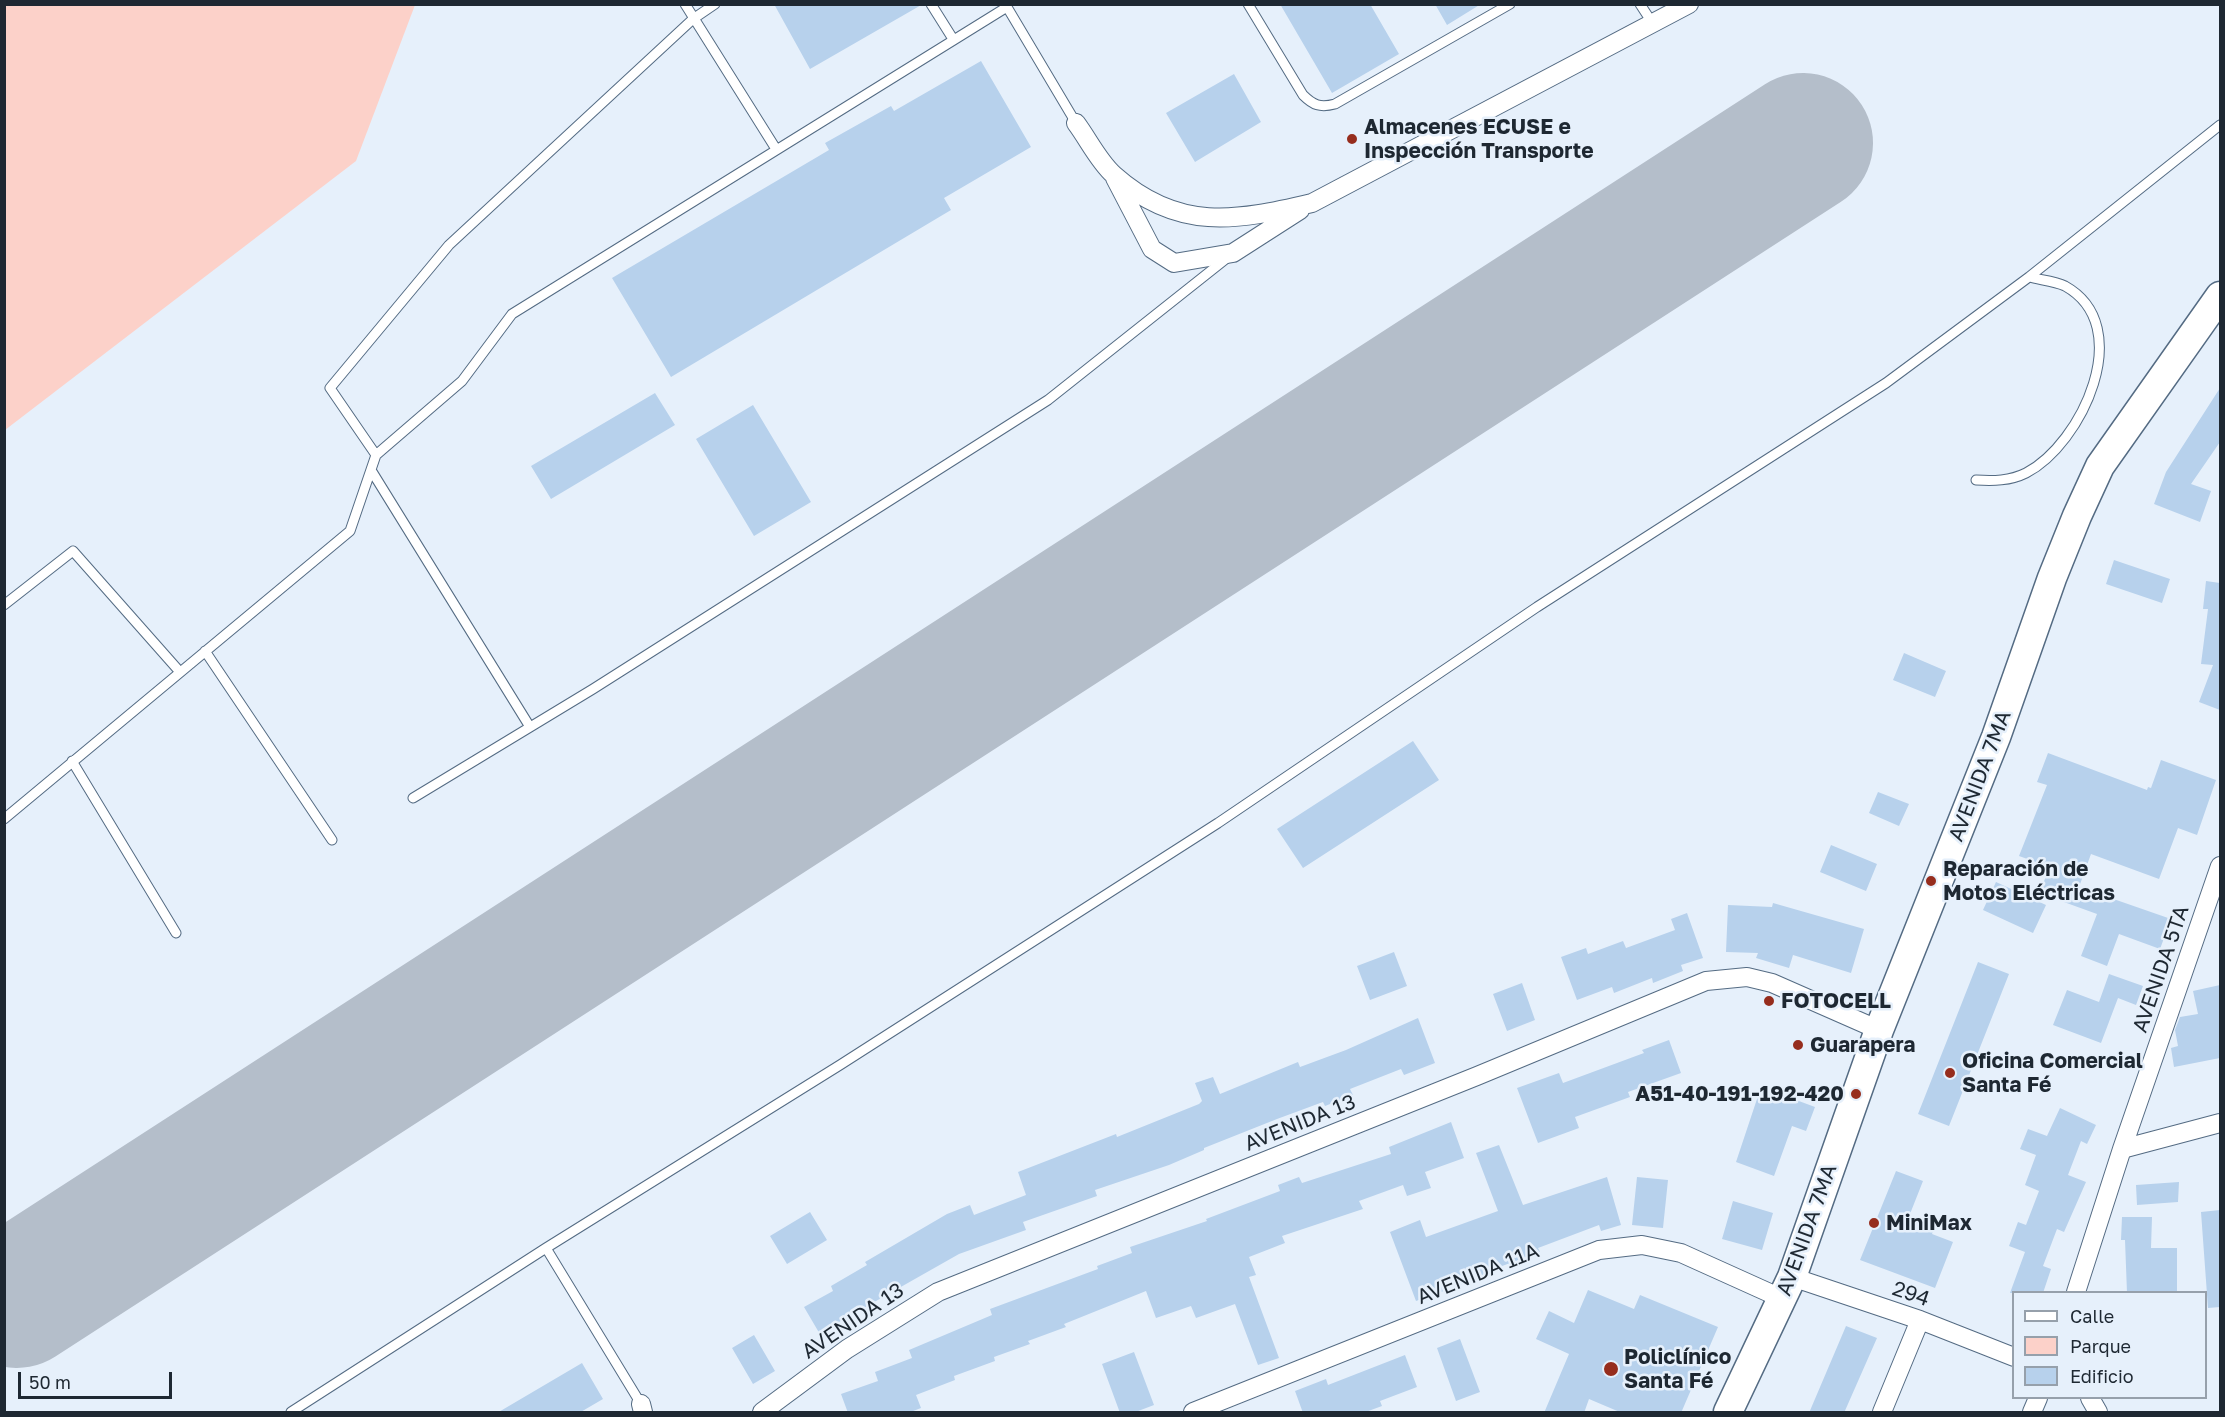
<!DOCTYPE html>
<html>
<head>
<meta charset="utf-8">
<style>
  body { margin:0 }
  #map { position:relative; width:2225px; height:1417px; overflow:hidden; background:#e6f0fb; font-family:"Golos Text",sans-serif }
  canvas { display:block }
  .frame { position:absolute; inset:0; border:6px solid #1e2832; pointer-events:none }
  .legend { position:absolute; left:2012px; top:1291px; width:195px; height:108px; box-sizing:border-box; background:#e6f0fb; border:2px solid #96a0ab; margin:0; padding:8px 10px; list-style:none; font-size:18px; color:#1e2832 }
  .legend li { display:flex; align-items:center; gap:12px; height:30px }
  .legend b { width:30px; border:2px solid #96a0ab }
  .scale { position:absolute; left:18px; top:1372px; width:154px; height:27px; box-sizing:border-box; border:3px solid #1e2832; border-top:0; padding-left:8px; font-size:18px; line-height:21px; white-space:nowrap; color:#1e2832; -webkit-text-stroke:4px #e6f0fb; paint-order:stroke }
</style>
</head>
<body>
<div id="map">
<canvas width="2225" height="1417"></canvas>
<div class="frame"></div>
<ul class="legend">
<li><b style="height:8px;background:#fff"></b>Calle</li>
<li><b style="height:16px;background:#fcd1c9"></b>Parque</li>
<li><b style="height:16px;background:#b7d1ec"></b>Edificio</li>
</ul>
<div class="scale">50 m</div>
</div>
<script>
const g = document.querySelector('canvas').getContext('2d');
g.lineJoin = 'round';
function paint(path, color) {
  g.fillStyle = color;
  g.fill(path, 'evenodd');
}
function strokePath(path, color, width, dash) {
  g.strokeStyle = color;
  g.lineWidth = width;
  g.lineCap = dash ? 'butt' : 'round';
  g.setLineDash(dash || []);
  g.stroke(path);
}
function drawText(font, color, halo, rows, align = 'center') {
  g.font = font + ' "Golos Text",sans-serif';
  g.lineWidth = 5;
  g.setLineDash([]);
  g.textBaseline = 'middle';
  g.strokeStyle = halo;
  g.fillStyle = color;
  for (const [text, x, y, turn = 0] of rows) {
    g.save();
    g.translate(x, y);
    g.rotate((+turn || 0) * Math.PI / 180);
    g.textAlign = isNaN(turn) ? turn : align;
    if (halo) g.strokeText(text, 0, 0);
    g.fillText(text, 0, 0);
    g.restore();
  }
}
paint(new Path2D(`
  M 5,4 L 415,5 L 356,161 L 5,430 Z`), '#fcd1c9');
strokePath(new Path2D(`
  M 17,1298 L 1803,143`), '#b4beca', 140);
paint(new Path2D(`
  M 774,4 L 923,4 L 810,69 Z
  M 1280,4 L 1370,4 L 1399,54 L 1332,93 Z
  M 1435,4 L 1481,4 L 1447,25 Z
  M 981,61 L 1031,147 L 944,198 L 951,210 L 671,377 L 612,278 L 829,150 L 825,143 L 891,106 L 894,111 Z
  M 1234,74 L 1261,122 L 1195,162 L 1166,113 Z
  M 2220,388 L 2220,442 L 2191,484 L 2211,491 L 2200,522 L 2154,504 L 2166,472 Z
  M 655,393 L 675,425 L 551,499 L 531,466 Z
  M 753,405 L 811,502 L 754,536 L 696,439 Z
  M 2114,560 L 2170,579 L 2162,603 L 2106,584 Z
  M 2206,581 L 2220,583 L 2220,710 L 2199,702 L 2213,665 L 2201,664 L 2208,609 L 2203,609 Z
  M 1904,653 L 1946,671 L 1935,697 L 1893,680 Z
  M 1413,741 L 1439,780 L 1303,868 L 1277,829 Z
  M 2048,753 L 2147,790 L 2148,787 L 2151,788 L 2161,760 L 2216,780 L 2197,835 L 2178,828 L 2159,879 L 2091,854 L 2079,887 L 2171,919 L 2160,949 L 2119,934 L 2107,966 L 2081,956 L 2097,914 L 2039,893 L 2050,867 L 2019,856 L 2047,785 L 2037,782 Z
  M 1878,792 L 1909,804 L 1899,826 L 1869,813 Z
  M 1831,845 L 1877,864 L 1866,891 L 1820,872 Z
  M 1996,882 L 2046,905 L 2033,933 L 1983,910 Z
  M 1773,903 L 1864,929 L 1851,973 L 1793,955 L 1789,968 L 1756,958 L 1758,953 L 1726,952 L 1728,905 L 1772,907 Z
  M 1687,913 L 1703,958 L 1681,965 L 1683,971 L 1653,983 L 1652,978 L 1614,993 L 1612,987 L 1577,1000 L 1561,957 L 1586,948 L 1588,954 L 1623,941 L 1626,948 L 1675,930 L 1671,919 Z
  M 1394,952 L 1407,986 L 1370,1000 L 1357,966 Z
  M 1978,962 L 2009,974 L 1949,1126 L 1918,1114 Z
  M 2109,974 L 2143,986 L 2136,1005 L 2118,998 L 2101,1043 L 2053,1025 L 2067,990 L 2099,1002 Z
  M 1522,983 L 1535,1020 L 1507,1031 L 1493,994 Z
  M 2220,985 L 2220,1058 L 2174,1067 L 2171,1048 L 2178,1046 L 2175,1030 L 2180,1017 L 2198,1014 L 2193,991 Z
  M 1418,1018 L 1435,1063 L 1404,1075 L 1401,1069 L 1350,1089 L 1353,1095 L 1325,1106 L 1323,1102 L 1277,1119 L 1204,1148 L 1204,1150 L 1169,1165 L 1095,1190 L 1097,1196 L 1023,1222 L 1026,1230 L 959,1254 L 839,1322 L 841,1325 L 821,1336 L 804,1307 L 833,1291 L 831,1286 L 867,1265 L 865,1262 L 947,1214 L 970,1205 L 974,1215 L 1026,1195 L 1018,1172 L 1116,1134 L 1117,1137 L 1199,1104 L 1202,1101 L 1195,1083 L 1213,1077 L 1220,1094 L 1298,1062 L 1300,1067 L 1346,1050 Z
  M 1669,1040 L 1681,1073 L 1628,1092 L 1630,1097 L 1575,1117 L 1579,1128 L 1538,1143 L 1517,1088 L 1559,1073 L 1563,1083 L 1644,1053 L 1642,1050 Z
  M 1761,1087 L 1815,1107 L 1806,1131 L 1792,1126 L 1774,1176 L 1736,1162 Z
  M 2060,1108 L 2096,1125 L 2087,1144 L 2081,1141 L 2068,1175 L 2086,1182 L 2064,1232 L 2057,1229 L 2043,1266 L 2051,1269 L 2043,1293 L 2010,1293 L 2025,1252 L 2009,1246 L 2018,1222 L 2026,1225 L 2039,1191 L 2025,1185 L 2036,1155 L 2020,1149 L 2028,1129 L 2047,1136 Z
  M 1451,1122 L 1464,1158 L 1425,1172 L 1431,1188 L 1407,1196 L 1403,1185 L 1359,1201 L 1363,1209 L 1282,1236 L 1285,1243 L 1249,1257 L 1256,1275 L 1249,1277 L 1279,1358 L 1258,1365 L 1235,1304 L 1196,1318 L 1191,1306 L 1156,1318 L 1146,1291 L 1064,1324 L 1066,1327 L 1028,1341 L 1030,1344 L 994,1357 L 995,1361 L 954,1376 L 955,1380 L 916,1395 L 921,1408 L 908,1413 L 848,1413 L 841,1394 L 878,1381 L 875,1372 L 912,1358 L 909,1350 L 992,1315 L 990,1309 L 1098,1269 L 1097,1266 L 1132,1253 L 1130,1247 L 1207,1221 L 1206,1219 L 1280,1191 L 1278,1185 L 1299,1177 L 1302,1183 L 1391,1154 L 1389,1147 Z
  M 1499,1145 L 1523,1205 L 1607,1177 L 1621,1225 L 1601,1231 L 1599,1225 L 1538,1248 L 1540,1252 L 1494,1269 L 1496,1272 L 1416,1301 L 1390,1232 L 1420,1220 L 1426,1237 L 1498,1211 L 1476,1153 Z
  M 1896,1171 L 1923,1181 L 1908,1219 L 1934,1229 L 1932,1234 L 1953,1242 L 1935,1288 L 1860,1260 Z
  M 1637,1177 L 1668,1180 L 1663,1228 L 1632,1225 Z
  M 2179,1182 L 2178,1202 L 2137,1205 L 2136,1185 Z
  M 1733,1201 L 1773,1213 L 1762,1250 L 1722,1239 Z
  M 2220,1210 L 2220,1307 L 2208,1308 L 2201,1212 Z
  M 810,1212 L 827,1240 L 787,1264 L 770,1236 Z
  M 2122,1217 L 2152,1217 L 2151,1248 L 2177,1248 L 2177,1293 L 2127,1293 L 2125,1240 L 2121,1240 Z
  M 1588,1290 L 1634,1309 L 1640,1295 L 1718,1327 L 1681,1413 L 1622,1413 L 1589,1399 L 1584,1413 L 1544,1413 L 1569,1354 L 1536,1339 L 1549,1311 L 1574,1323 Z
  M 1846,1326 L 1877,1338 L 1844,1413 L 1809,1413 Z
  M 754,1335 L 775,1371 L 753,1384 L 732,1348 Z
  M 1460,1339 L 1480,1392 L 1456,1401 L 1437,1348 Z
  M 1134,1352 L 1154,1405 L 1133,1413 L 1120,1413 L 1102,1364 Z
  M 1405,1355 L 1417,1387 L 1380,1401 L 1382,1406 L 1363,1413 L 1303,1413 L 1295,1391 L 1326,1379 L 1328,1385 Z
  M 582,1363 L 603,1399 L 579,1413 L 497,1413 Z`), '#b7d1ec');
const service = new Path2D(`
  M 685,4 L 776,149
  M 931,4 L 953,39
  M 1248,4 L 1303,95 C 1313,105 1320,108 1335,104 L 1510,4
  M 1640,4 L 1653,24
  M 376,455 L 330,388 L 449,245 L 693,19 L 715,4
  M 371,470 L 530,727
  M 1976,480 C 1993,481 2010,481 2026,473 C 2082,444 2137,326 2065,286 C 2055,281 2040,280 2029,277
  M 4,605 L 73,551 L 180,672
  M 205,651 L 332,840
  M 72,761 L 176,933
  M 413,798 L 593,689 L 1048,400 L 1227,258
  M 4,819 L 350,531 L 376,455 L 462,381 L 512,314 L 1007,7 L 1076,123
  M 546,1248 L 641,1404
  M 291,1412 L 546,1248 L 840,1065 L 1218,823 L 1537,607 L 1886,383 L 2029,277 L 2220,125`);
const minor = new Path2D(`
  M 1076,123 C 1088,139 1099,162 1114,175 C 1178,232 1236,221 1312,203 L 1689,4
  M 1115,178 L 1152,249 L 1174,263 L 1233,253 L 1300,210
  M 2122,1149 L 2220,1123
  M 1792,1277 L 1920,1320 L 2014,1357
  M 2076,1292 L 2122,1149 L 2220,866
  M 2090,1398 L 2098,1412
  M 641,1404 L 643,1412
  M 762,1412 L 847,1349 L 938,1292 L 1477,1076 L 1706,981 L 1747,977 L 1772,983 L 1879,1030
  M 1193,1412 L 1599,1250 L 1642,1245 L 1681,1253 L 1783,1299
  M 1882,1412 L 1920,1320
  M 2032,1412 L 2038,1398`);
const trunk = new Path2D(`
  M 1728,1412 L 1792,1277 L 1879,1030 L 1996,737 L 2052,578 L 2077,516 L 2100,466 L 2220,296`);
strokePath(service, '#546b83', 11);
strokePath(minor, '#546b83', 20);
strokePath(trunk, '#546b83', 31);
strokePath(service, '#fff', 9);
strokePath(minor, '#fff', 18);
strokePath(trunk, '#fff', 28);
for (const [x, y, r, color] of [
  [1352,139,6,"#962d1d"],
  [1931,881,6,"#962d1d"],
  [1769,1001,6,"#962d1d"],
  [1798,1045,6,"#962d1d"],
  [1950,1073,6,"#962d1d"],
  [1856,1094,6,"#962d1d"],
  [1874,1223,6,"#962d1d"],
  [1611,1369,8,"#962d1d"]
]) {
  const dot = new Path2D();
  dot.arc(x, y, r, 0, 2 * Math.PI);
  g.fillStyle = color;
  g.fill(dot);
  strokePath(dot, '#e6f0fb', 2);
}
drawText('bold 21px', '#1e2832', '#e6f0fb', [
  ["Almacenes ECUSE e",1364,127],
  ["Inspección Transporte",1364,151],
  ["Reparación de",1943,869],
  ["Motos Eléctricas",1943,893],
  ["FOTOCELL",1781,1001],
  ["Guarapera",1810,1045],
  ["Oficina Comercial",1962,1061],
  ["Santa Fé",1962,1085],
  ["A51-40-191-192-420",1844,1094,"right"],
  ["MiniMax",1886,1223],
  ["Policlínico",1624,1357],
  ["Santa Fé",1624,1381]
], 'left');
drawText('21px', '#1e2832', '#e6f0fb', [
  ["AVENIDA 7MA",1980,776,-69],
  ["AVENIDA 5TA",2161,969,-71],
  ["AVENIDA 13",1300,1123,-22],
  ["AVENIDA 7MA",1807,1230,-70],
  ["AVENIDA 11A",1478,1274,-22],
  ["294",1911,1294,19],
  ["AVENIDA 13",853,1321,-34]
]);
</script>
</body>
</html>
